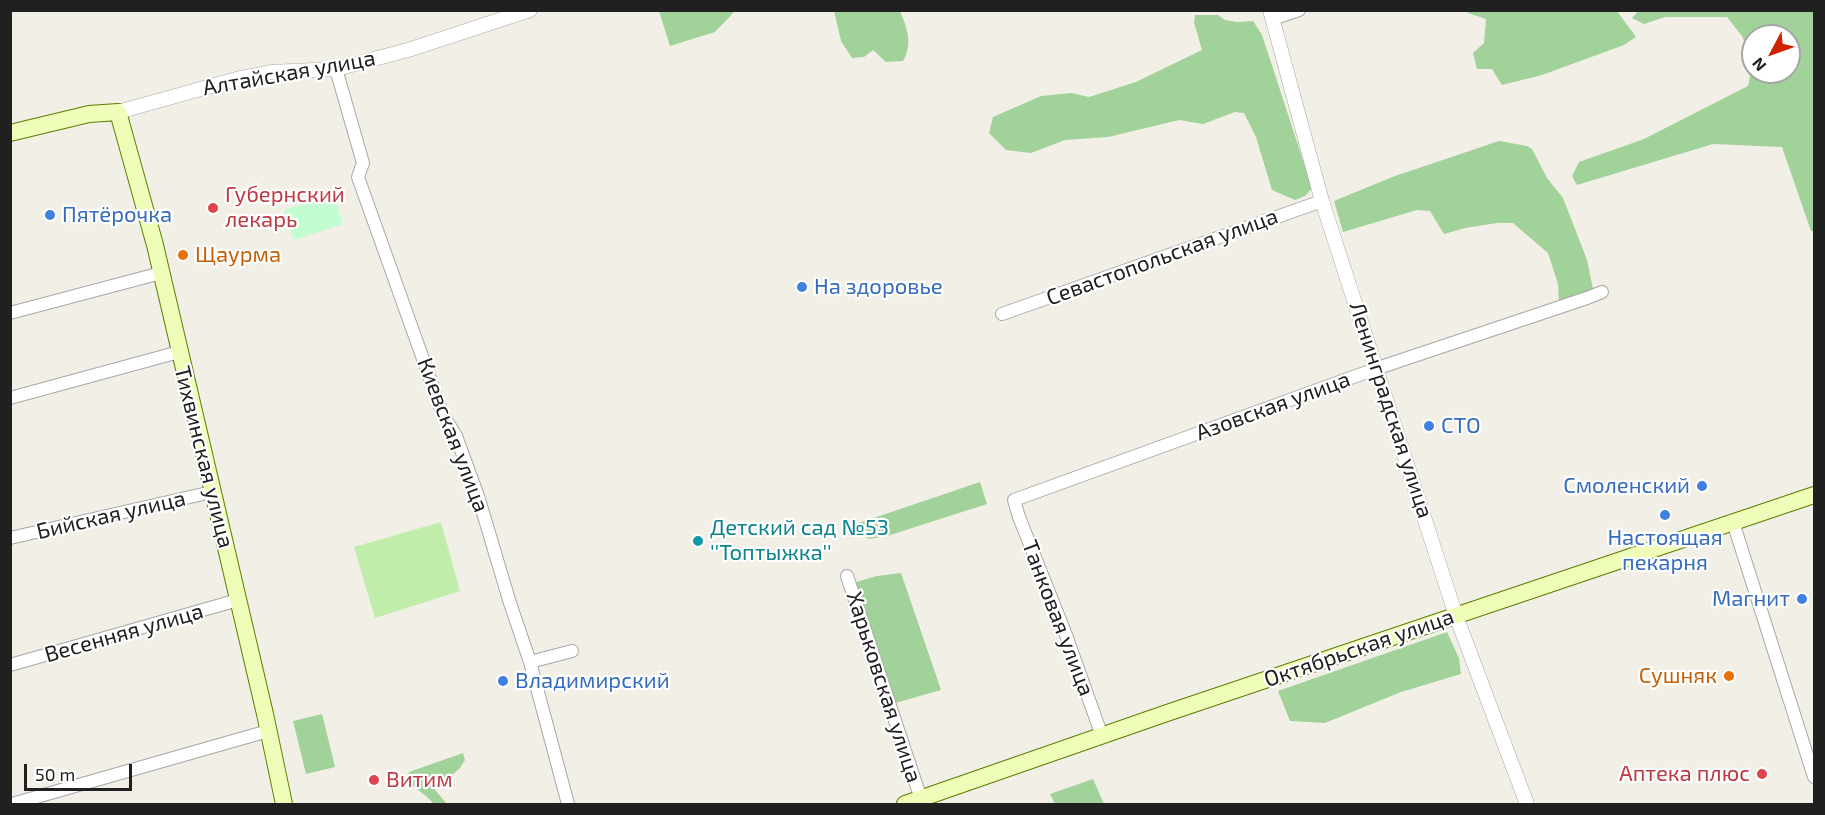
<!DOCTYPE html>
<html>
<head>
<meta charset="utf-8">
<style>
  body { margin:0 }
  #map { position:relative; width:1825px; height:815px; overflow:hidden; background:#f1efe6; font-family:"Exo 2",sans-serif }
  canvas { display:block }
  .frame { position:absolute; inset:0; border:12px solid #202020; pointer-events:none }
  .north { position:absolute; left:1741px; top:24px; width:60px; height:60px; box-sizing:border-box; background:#fff; border:2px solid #a6a6a6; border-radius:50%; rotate:229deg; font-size:16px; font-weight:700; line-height:24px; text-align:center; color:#202020 }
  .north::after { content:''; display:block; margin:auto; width:21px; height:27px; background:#d02100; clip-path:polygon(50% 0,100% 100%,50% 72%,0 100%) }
  .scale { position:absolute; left:24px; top:764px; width:108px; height:27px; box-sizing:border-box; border:3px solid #202020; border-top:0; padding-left:8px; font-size:18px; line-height:21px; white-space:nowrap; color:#202020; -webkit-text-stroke:4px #fff; paint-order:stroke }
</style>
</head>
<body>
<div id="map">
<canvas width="1825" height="815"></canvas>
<div class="frame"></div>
<div class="north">N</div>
<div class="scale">50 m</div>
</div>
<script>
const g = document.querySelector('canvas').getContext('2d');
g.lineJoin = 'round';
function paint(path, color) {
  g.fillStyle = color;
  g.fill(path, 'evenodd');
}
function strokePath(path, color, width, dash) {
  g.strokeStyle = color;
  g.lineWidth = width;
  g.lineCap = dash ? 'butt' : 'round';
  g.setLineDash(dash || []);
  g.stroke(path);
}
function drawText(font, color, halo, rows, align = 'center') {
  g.font = font + ' "Exo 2",sans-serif';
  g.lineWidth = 4.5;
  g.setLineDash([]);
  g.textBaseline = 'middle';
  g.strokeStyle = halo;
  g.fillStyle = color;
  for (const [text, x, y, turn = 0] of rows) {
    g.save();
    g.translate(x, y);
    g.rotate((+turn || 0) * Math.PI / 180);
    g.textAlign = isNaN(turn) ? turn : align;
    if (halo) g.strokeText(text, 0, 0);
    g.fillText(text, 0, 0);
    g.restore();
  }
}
paint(new Path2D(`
  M 441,522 L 460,591 L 375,618 L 354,547 Z`), '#c0edaa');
paint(new Path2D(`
  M 659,11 L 659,10 L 735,11 L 715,32 L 670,46 Z
  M 834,11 L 900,11 C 907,28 913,44 903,61 L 886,62 L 873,50 L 864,57 L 852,58 L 841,41 Z
  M 1467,11 L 1617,11 L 1636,37 L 1624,45 L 1542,75 L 1502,85 L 1492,69 L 1477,69 L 1473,53 L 1484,43 L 1486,19 L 1468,13 Z
  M 1638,11 L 1814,11 L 1814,231 L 1811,231 L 1782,147 L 1713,144 L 1577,185 L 1572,176 L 1579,162 L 1644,139 L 1748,86 L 1753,62 L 1753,72 L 1789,72 L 1789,36 L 1753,36 L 1753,61 L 1742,36 L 1727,17 L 1665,17 L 1644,24 L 1632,18 Z
  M 1195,15 L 1218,15 L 1225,20 L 1237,22 L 1253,21 L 1262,35 L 1312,188 L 1305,196 L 1295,200 L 1272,190 L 1256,137 L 1244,113 L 1235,112 L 1203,124 L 1179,120 L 1108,137 L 1065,140 L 1031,153 L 1006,150 L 989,133 L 993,117 L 1041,96 L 1071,93 L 1089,97 L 1136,82 L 1202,50 L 1194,22 Z
  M 1499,141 L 1527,146 L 1532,149 L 1547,178 L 1563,198 L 1587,260 L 1593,289 L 1559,303 L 1558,284 L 1548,253 L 1513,223 L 1497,223 L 1465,228 L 1444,234 L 1430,211 L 1417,210 L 1343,232 L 1334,201 L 1395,176 Z
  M 980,482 L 987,504 L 887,536 L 869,539 L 855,530 L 853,525 Z
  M 901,573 L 941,690 L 895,703 L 856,582 L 877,576 Z
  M 1447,632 L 1459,658 L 1461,674 L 1401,692 L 1325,723 L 1290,721 L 1278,691 Z
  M 322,714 L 335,767 L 306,774 L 293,721 Z
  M 463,753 L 465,760 L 460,768 L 435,790 L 447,804 L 434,804 C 426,794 414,789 406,778 L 409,772 Z
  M 1093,779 L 1104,804 L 1055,804 L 1050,794 Z`), '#a0d299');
paint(new Path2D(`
  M 333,194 L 343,224 L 294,240 L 284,210 Z`), '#c2fcd0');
const minor = new Path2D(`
  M 1272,19 L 1299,10
  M 336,69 L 363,163 L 358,177 L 443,415 L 456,436 L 478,496 L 510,603 L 530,662 L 568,804
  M 10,313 L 161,273
  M 1002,314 L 1322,201
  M 10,398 L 179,352
  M 1733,522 L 1814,777
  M 10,538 L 212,492
  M 847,576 L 921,799
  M 530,662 L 572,651
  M 10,665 L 238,600
  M 1102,736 L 1066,635 L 1019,517 L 1014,500 L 1378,368 L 1587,298 L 1602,292
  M 12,804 L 268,731`);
const tertiary = new Path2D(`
  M 1270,10 L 1322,201 L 1456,616 L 1527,804
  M 118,112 L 240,78 L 271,72 L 336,69 L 408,50 L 530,10`);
const secondary = new Path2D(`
  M 10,133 L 89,114 L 118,112 L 155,245 L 265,714 L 284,804
  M 905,804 L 1167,713 L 1814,495`);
strokePath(minor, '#a7a7a7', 14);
strokePath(tertiary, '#a7a7a7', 15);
strokePath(secondary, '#5c7e00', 18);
strokePath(minor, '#fff', 12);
strokePath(tertiary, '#fff', 14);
strokePath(secondary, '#eefdb8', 16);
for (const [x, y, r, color] of [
  [213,208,6,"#e0444e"],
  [50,215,6,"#3f7fe0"],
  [183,255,6,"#e8710a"],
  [802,287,6,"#3f7fe0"],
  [1429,426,6,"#3f7fe0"],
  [1702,486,6,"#3f7fe0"],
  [1665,515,6,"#3f7fe0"],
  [698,541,6,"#0f9aa8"],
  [1802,599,6,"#3f7fe0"],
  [1729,676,6,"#e8710a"],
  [503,681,6,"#3f7fe0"],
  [1762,774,6,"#e0444e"],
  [374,780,6,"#e0444e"]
]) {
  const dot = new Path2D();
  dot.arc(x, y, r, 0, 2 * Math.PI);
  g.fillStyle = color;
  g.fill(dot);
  strokePath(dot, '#fff', 2);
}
drawText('22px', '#202020', '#fff', [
  ["Алтайская улица",289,73,-10],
  ["Севастопольская улица",1162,257,-20],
  ["Азовская улица",1273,406,-20],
  ["Ленинградская улица",1391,410,72],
  ["Киевская улица",453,435,69],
  ["Тихвинская улица",204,457,76],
  ["Бийская улица",111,515,-13],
  ["Танковая улица",1058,618,69],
  ["Весенняя улица",124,633,-16],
  ["Октябрьская улица",1359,648,-19],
  ["Харьковская улица",884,687,72]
]);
drawText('22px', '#be3a42', '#fff', [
  ["Губернский",225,195],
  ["лекарь",225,220],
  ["Аптека плюс",1750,774,"right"],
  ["Витим",386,780]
], 'left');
drawText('22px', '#366cbe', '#fff', [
  ["Пятёрочка",62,215],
  ["На здоровье",814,287],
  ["СТО",1441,426],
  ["Смоленский",1690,486,"right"],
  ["Настоящая",1665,538,"center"],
  ["пекарня",1665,563,"center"],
  ["Магнит",1790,599,"right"],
  ["Владимирский",515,681]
], 'left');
drawText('22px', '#c56008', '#fff', [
  ["Щаурма",195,255],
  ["Сушняк",1717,676,"right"]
], 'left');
drawText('22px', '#0d838f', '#fff', [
  ["Детский сад №53",710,528],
  ["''Топтыжка''",710,553]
], 'left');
</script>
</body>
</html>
